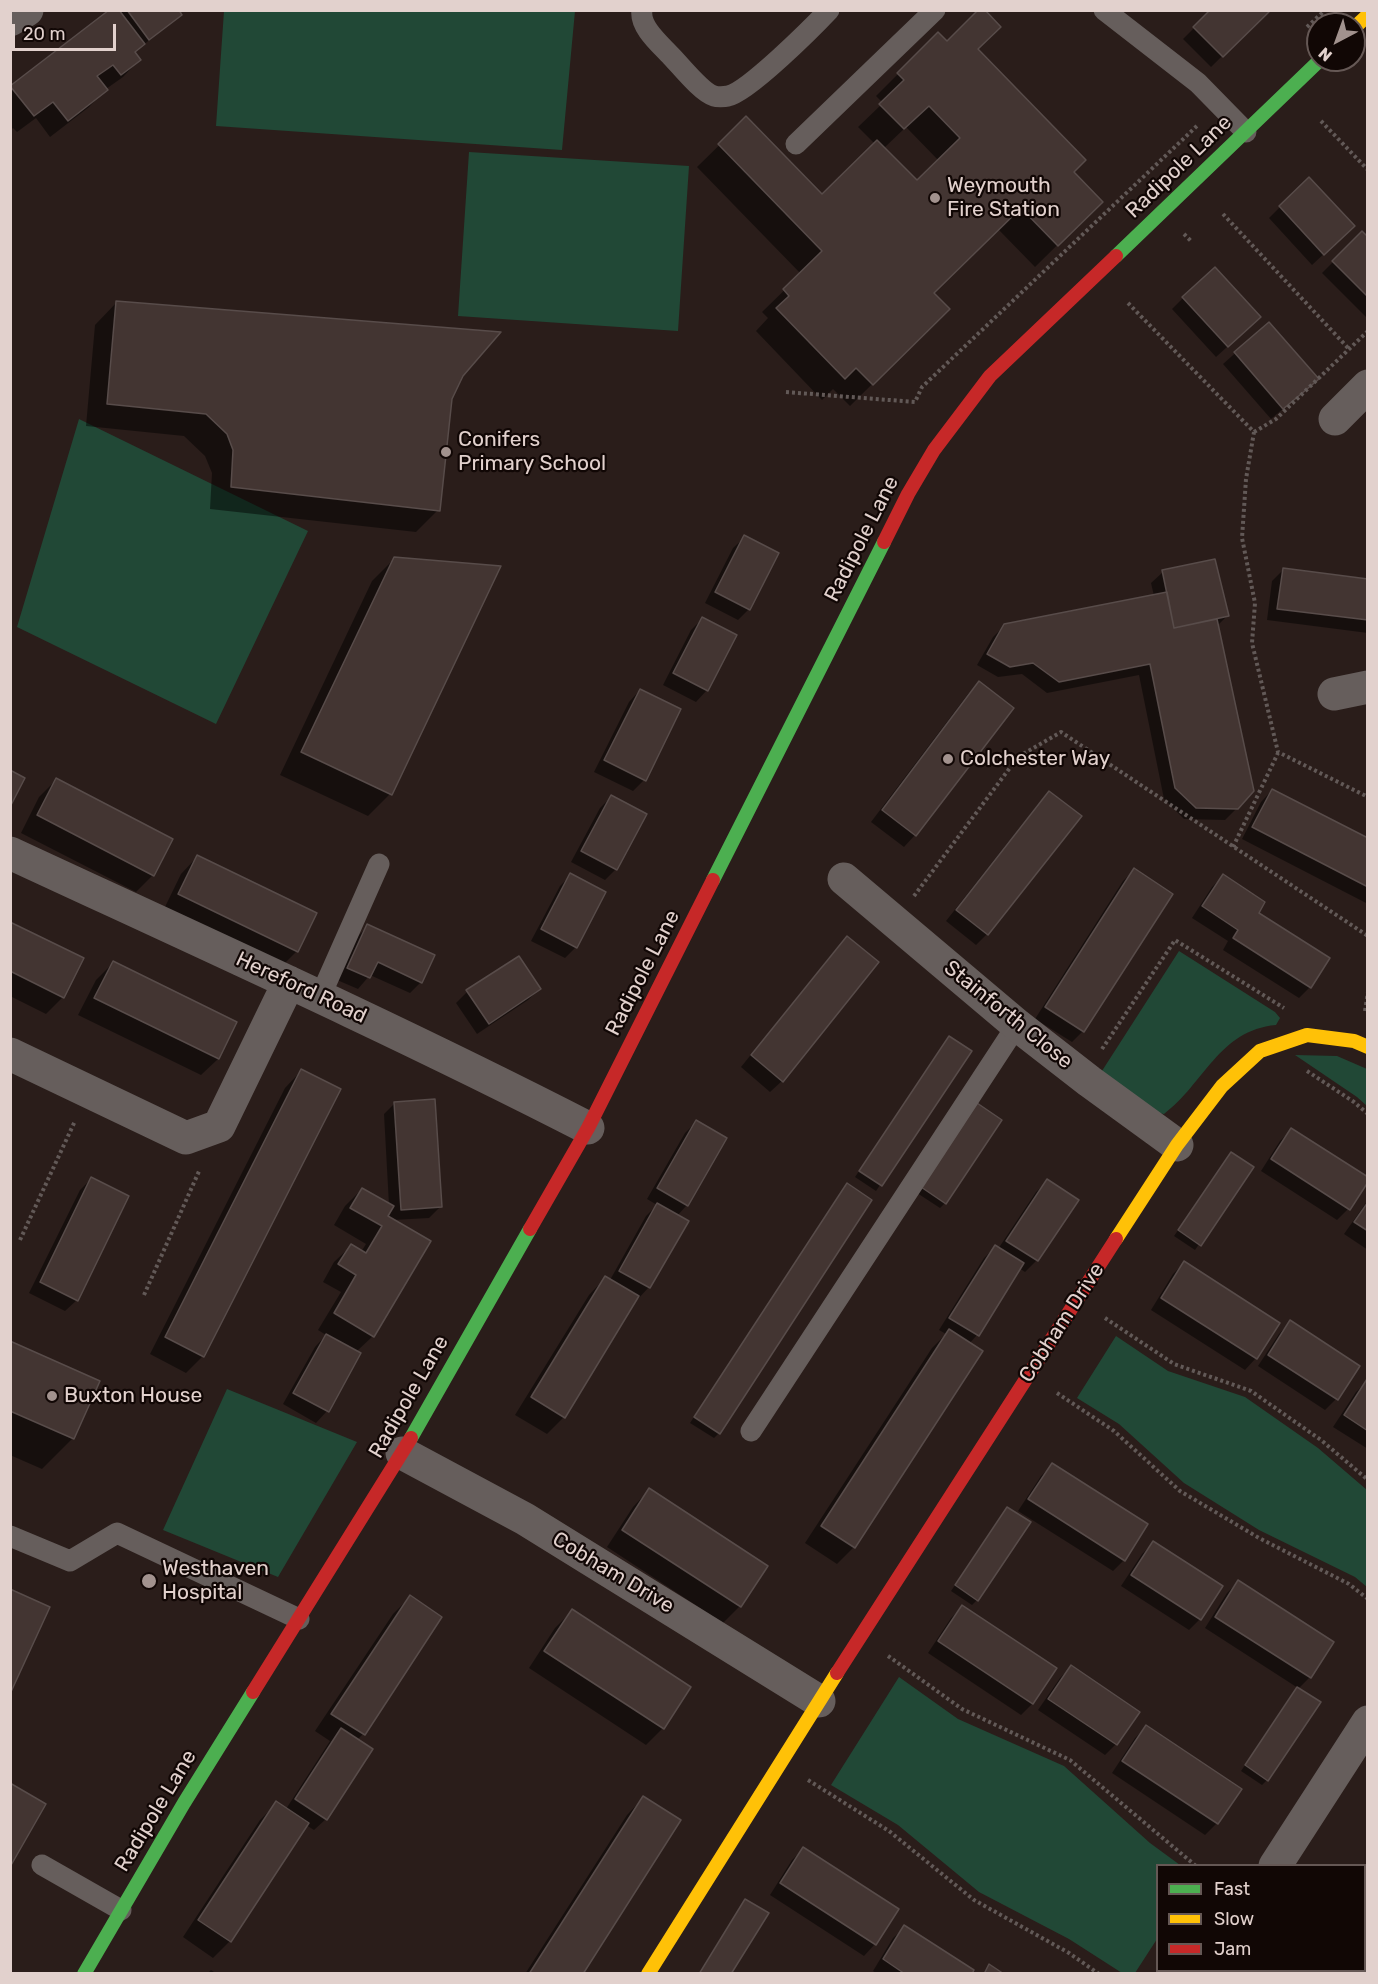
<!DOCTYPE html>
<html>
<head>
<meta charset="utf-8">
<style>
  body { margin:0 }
  #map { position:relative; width:1378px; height:1984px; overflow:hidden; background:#2a1d1a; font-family:Rubik,sans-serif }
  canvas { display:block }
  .frame { position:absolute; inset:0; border:12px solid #e2d1cd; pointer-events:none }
  .legend { position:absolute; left:1156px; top:1864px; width:210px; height:108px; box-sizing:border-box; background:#110705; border:2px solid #655855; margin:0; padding:8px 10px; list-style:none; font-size:18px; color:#e2d1cd }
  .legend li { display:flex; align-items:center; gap:12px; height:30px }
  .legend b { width:30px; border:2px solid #655855 }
  .north { position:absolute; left:1306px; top:12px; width:60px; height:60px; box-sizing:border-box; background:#110705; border:2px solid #655855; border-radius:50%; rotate:221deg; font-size:16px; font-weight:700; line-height:24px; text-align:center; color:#e2d1cd }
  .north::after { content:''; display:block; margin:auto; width:21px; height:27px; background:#a2928e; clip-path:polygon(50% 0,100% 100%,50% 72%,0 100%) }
  .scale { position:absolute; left:12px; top:24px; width:104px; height:27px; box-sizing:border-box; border:3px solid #e2d1cd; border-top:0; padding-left:8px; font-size:18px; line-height:21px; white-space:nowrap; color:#e2d1cd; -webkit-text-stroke:4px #110705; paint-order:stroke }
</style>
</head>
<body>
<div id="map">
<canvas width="1378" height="1984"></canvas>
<div class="frame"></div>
<ul class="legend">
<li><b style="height:8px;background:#4caf50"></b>Fast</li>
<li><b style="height:8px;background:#ffc107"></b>Slow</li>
<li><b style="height:8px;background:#c62828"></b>Jam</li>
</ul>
<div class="north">N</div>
<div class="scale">20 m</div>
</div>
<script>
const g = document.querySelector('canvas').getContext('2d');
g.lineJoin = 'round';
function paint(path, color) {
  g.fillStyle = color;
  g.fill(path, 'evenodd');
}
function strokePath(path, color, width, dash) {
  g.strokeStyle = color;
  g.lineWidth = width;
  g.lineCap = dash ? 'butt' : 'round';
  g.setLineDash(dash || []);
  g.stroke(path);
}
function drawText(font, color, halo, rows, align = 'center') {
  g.font = font + ' Rubik,sans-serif';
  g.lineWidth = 4.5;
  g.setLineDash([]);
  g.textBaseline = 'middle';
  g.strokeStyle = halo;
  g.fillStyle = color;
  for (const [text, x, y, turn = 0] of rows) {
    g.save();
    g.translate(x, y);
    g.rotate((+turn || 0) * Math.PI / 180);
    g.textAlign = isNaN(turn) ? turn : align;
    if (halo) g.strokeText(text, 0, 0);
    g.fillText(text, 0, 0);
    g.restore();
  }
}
paint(new Path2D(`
  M 224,11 L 575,11 L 562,150 L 216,126 Z
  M 469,152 L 689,166 L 678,331 L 458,316 Z
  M 79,419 L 308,531 L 216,724 L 17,627 Z
  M 1179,951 L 1275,1012 L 1280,1018 L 1276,1025 C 1219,1030 1204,1084 1164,1114 L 1149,1111 L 1100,1074 Z
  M 1295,1055 L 1337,1056 L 1367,1069 L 1367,1106 L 1357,1097 Z
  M 1116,1336 L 1168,1371 L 1245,1397 L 1318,1448 L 1367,1490 L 1367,1587 L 1355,1577 L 1259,1530 L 1184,1483 L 1119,1424 L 1077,1398 Z
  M 227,1389 L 357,1442 L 278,1577 L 163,1530 Z
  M 899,1677 L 958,1719 L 1064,1766 L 1150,1843 L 1180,1865 L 1158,1866 L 1157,1939 L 1135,1973 L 1122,1973 L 1069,1939 L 979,1892 L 898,1825 L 831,1785 Z`), '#214836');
paint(new Path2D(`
  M 112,10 L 177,10 L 180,14 L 134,53 L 139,60 L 123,77 L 106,89 L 89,107 L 50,137 L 36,118 L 17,132 L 13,128 L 10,131 L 10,88 Z
  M 1264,15 L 1211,67 L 1183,39 L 1194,28 Z
  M 938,34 L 947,43 L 976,49 L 1072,172 L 1101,202 L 1035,267 L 998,229 L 932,293 L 948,309 L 850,406 L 833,389 L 822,400 L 756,331 L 768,318 L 762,312 L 801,274 L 697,167 L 746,119 L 822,196 L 875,144 L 858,127 L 883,103 L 876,96 ZM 906,127 L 939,161 L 917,182 L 883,149 Z
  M 1280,207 L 1342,237 L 1312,265 L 1269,218 Z
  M 1362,233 L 1368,239 L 1368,319 L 1322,273 Z
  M 1183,298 L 1248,328 L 1216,357 L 1172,309 Z
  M 117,302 L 462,375 L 450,399 L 438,510 L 416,532 L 210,509 L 212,473 L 205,456 L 184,436 L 86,426 L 95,325 Z
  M 1268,324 L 1305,390 L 1271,419 L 1223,364 Z
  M 745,537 L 749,609 L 738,620 L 705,603 L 733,548 Z
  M 395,558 L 390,794 L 368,816 L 280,775 L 372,581 Z
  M 1283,570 L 1368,581 L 1368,633 L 1267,620 L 1272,581 Z
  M 1163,572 L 1227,616 L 1217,626 L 1237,808 L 1225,820 L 1184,819 L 1164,799 L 1139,675 L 1047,693 L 1022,674 L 998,677 L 977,665 L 993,637 L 1005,625 L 1154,596 L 1151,583 Z
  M 702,619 L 707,690 L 696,702 L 663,685 L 691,630 Z
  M 979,683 L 1012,708 L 915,835 L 904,847 L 871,822 L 968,694 Z
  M 640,690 L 644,780 L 633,791 L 594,772 L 629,702 Z
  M 56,780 L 153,875 L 136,892 L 21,833 L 39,797 Z
  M 1272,790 L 1368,840 L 1368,904 L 1242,839 L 1261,802 Z
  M 1050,793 L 987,934 L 976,945 L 946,921 L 1038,804 Z
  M 611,797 L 616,869 L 605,880 L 571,862 L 600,808 Z
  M 197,857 L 297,951 L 280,968 L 163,911 L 181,874 Z
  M 1134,870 L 1083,1031 L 1072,1042 L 1035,1019 L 1123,881 Z
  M 571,875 L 576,947 L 565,958 L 531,941 L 560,886 Z
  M 1223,876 L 1257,913 L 1310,987 L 1299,998 L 1223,950 L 1228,941 L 1192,918 L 1212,887 Z
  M 10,923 L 63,997 L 46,1014 L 10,996 Z
  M 368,926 L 421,982 L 410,993 L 370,975 L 358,989 L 337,980 L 357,937 Z
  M 847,938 L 782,1081 L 770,1092 L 741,1067 L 836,949 Z
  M 113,963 L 235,1023 L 218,1059 L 201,1075 L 78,1015 L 96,980 Z
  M 539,989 L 528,1000 L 477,1034 L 456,1003 L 467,992 Z
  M 949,1038 L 970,1052 L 876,1191 L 855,1177 Z
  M 301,1071 L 203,1356 L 186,1373 L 150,1354 L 285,1088 Z
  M 395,1103 L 440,1207 L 429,1218 L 393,1220 L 373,1336 L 356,1352 L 359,1354 L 327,1411 L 316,1423 L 283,1404 L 315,1347 L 326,1335 L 318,1330 L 341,1292 L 323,1282 L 334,1262 L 351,1246 L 361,1252 L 366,1244 L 334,1225 L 345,1206 L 362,1189 L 389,1205 L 384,1114 Z
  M 977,1105 L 945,1203 L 940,1208 L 917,1193 Z
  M 696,1122 L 687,1205 L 677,1216 L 649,1287 L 638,1299 L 636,1298 L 564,1417 L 547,1434 L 515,1415 L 589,1295 L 605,1278 L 610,1280 L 646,1216 L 657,1205 L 647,1199 L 685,1133 Z
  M 1291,1130 L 1348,1209 L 1337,1220 L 1261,1171 L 1280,1141 Z
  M 1231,1154 L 1252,1168 L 1195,1250 L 1174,1236 Z
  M 91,1179 L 77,1300 L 65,1311 L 29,1293 L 80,1190 Z
  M 1048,1180 L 1077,1200 L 1037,1260 L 1025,1272 L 1019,1268 L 977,1335 L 969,1344 L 854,1547 L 837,1564 L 805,1543 L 932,1348 L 946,1334 L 939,1330 L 984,1258 L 995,1247 L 998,1249 L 1036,1192 Z
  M 847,1185 L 719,1433 L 714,1438 L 690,1423 Z
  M 1368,1200 L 1368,1250 L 1344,1234 Z
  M 1184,1263 L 1278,1323 L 1256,1358 L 1245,1370 L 1151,1310 L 1173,1274 Z
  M 1290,1322 L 1358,1366 L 1336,1399 L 1325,1410 L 1258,1366 L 1279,1334 Z
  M 10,1343 L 73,1438 L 42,1469 L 10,1455 Z
  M 1367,1381 L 1368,1381 L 1368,1449 L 1333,1427 L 1356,1392 Z
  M 1052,1465 L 1124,1560 L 1113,1571 L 1018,1511 L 1041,1476 Z
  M 649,1490 L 740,1606 L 723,1623 L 607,1547 L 633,1507 Z
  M 1007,1509 L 977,1600 L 972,1605 L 951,1591 Z
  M 1153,1543 L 1200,1619 L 1189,1630 L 1121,1586 L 1142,1554 Z
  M 1238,1582 L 1310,1677 L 1298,1689 L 1267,1780 L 1262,1785 L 1241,1771 L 1298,1688 L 1205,1628 L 1227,1593 Z
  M 410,1597 L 440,1617 L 363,1734 L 357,1740 L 371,1749 L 326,1819 L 314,1830 L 306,1825 L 230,1941 L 213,1958 L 183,1937 L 260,1820 L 277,1803 L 286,1809 L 330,1741 L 315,1731 L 393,1614 Z
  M 962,1607 L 1055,1669 L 1032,1704 L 1021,1715 L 928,1653 L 951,1618 Z
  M 572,1611 L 663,1728 L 646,1745 L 529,1668 L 555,1628 Z
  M 1071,1667 L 1116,1744 L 1105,1755 L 1038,1710 L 1060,1678 Z
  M 1146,1727 L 1240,1789 L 1217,1823 L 1205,1835 L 1112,1773 L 1135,1738 Z
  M 643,1798 L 581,1974 L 525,1974 L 627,1815 Z
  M 803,1849 L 897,1909 L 875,1944 L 864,1956 L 770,1895 L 792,1860 Z
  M 746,1900 L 730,1974 L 698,1974 L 741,1906 Z
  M 905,1927 L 970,1974 L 877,1974 L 873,1971 L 893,1938 Z
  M 1368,1962 L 1368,1974 L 1360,1974 L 1364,1970 Z
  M 211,1970 L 217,1974 L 207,1974 Z`), '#0007');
const building = new Path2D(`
  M 109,10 L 119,10 L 145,44 L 135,52 L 141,60 L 121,75 L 113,65 L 97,76 L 108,90 L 68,121 L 53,102 L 34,116 L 10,86 Z
  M 127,10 L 179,10 L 182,15 L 149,40 Z
  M 978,10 L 985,10 L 1001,27 L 978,49 L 1086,160 L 1074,172 L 1103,202 L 1058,246 L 1021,208 L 934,293 L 950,309 L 873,385 L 856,368 L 845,379 L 776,308 L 789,296 L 783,289 L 822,251 L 718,144 L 746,116 L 822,194 L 877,140 L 917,180 L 960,138 L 929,106 L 904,129 L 879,104 L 904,80 L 897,73 L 938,32 L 947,41 Z
  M 1210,10 L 1271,10 L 1223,57 L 1193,27 Z
  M 1309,177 L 1355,226 L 1324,255 L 1279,206 Z
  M 1362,231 L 1368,237 L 1368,297 L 1332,261 Z
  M 1215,267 L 1261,317 L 1228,347 L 1182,297 Z
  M 116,301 L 501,332 L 463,376 L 452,399 L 440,511 L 231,487 L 233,450 L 227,434 L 206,414 L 107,404 Z
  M 1269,322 L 1319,379 L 1283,409 L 1234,352 Z
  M 744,535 L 779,553 L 750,610 L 715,592 Z
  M 394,557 L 501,566 L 392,795 L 301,752 Z
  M 1215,559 L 1229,616 L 1174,628 L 1162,570 Z
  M 1283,568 L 1368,579 L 1368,620 L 1277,609 Z
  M 1167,592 L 1174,628 L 1217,619 L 1254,791 L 1238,809 L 1196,808 L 1175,788 L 1150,664 L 1059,682 L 1033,663 L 1010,667 L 987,654 L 1004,624 Z
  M 702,617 L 737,635 L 708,691 L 673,673 Z
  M 979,681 L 1014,708 L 916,836 L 882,810 Z
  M 640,689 L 681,709 L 646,781 L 604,760 Z
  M 10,770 L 25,778 L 10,807 Z
  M 56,778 L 173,839 L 154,876 L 37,815 Z
  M 1272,789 L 1368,838 L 1368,887 L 1252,827 Z
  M 1049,791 L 1082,816 L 988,935 L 956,910 Z
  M 611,795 L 647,814 L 617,870 L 581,851 Z
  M 197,855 L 317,913 L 298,952 L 178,894 Z
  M 1134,868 L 1173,894 L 1084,1032 L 1045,1007 Z
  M 570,873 L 606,892 L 577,948 L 541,929 Z
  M 1223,874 L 1265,902 L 1259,913 L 1330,958 L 1311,988 L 1233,938 L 1238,930 L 1202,906 Z
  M 10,922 L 84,958 L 64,998 L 10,971 Z
  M 367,924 L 435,955 L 422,983 L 378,962 L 370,978 L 347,968 Z
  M 847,936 L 879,962 L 783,1082 L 751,1055 Z
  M 519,956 L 541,989 L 489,1024 L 466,990 Z
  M 113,961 L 237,1022 L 219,1059 L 94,998 Z
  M 949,1036 L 972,1051 L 882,1186 L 859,1171 Z
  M 301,1069 L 341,1089 L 204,1357 L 165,1337 Z
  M 435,1099 L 442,1207 L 401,1210 L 394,1102 Z
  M 977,1103 L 1002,1120 L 946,1204 L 921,1187 Z
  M 696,1120 L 727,1138 L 688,1206 L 657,1188 Z
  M 1291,1128 L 1368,1177 L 1368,1182 L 1350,1210 L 1271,1159 Z
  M 1231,1152 L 1254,1167 L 1201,1246 L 1178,1230 Z
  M 91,1177 L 129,1196 L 78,1301 L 40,1282 Z
  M 1047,1179 L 1079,1200 L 1038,1261 L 1006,1241 Z
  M 847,1183 L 872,1200 L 720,1434 L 694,1417 Z
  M 362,1188 L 394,1206 L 388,1216 L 431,1241 L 374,1337 L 334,1313 L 356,1275 L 338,1264 L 351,1244 L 366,1253 L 382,1226 L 350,1208 Z
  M 1368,1202 L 1368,1231 L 1354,1222 Z
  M 657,1203 L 689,1221 L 650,1288 L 619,1271 Z
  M 995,1245 L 1024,1263 L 979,1336 L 949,1318 Z
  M 1184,1261 L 1280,1323 L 1257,1359 L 1161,1298 Z
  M 605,1276 L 639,1296 L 565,1418 L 531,1397 Z
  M 1290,1320 L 1360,1366 L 1338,1400 L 1268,1355 Z
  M 949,1329 L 983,1351 L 855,1548 L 821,1526 Z
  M 326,1334 L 361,1353 L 329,1412 L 293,1393 Z
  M 10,1341 L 100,1381 L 74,1439 L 10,1411 Z
  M 1367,1379 L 1368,1379 L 1368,1431 L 1344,1415 Z
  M 1052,1463 L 1148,1524 L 1125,1561 L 1028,1499 Z
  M 649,1488 L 768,1566 L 741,1607 L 622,1530 Z
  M 1007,1507 L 1031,1522 L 978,1601 L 955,1585 Z
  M 1153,1541 L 1223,1586 L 1201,1620 L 1131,1575 Z
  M 1238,1580 L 1334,1642 L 1311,1678 L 1215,1617 Z
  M 10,1589 L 50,1607 L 10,1694 Z
  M 410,1595 L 442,1617 L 365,1735 L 331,1714 Z
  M 962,1605 L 1057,1668 L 1033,1704 L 938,1641 Z
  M 572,1609 L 691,1687 L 664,1729 L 544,1651 Z
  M 1071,1665 L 1140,1712 L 1117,1745 L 1048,1699 Z
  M 1297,1687 L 1321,1702 L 1268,1781 L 1245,1765 Z
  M 1146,1725 L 1242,1789 L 1218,1824 L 1122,1761 Z
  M 341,1728 L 373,1749 L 327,1820 L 295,1799 Z
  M 10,1783 L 46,1804 L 10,1867 Z
  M 643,1796 L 681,1820 L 583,1974 L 529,1974 Z
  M 276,1801 L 309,1823 L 231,1942 L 198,1920 Z
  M 803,1847 L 899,1909 L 876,1945 L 780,1883 Z
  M 745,1899 L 769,1913 L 731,1974 L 699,1974 Z
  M 904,1925 L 974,1970 L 972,1974 L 905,1974 L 883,1959 Z
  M 989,1964 L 1004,1974 L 984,1974 Z`);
paint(building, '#433532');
strokePath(building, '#584c4a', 1.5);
strokePath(new Path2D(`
  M 1307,27 L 1323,12
  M 1321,121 L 1368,170
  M 1223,214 L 1349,349
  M 1184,234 L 1192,242
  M 1128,303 L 1254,432 L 1246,479 L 1242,538 L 1255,603 L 1252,643 L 1278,752 L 1368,797
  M 786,392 L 915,402 L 922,387 L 1199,124
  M 1254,432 L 1276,419 L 1368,331
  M 1233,847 L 1278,753
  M 914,896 L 1018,757 L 1061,732 L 1368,936
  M 1365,1011 L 1368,992
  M 1102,1049 L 1175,940 L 1284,1008
  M 1307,1071 L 1354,1102 L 1368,1114
  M 20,1240 L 75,1121
  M 144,1295 L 200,1169
  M 1105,1318 L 1174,1364 L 1251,1391 L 1321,1440 L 1368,1480
  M 1057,1393 L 1114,1431 L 1180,1491 L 1259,1538 L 1349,1584 L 1368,1599
  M 888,1656 L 962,1709 L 1070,1760 L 1196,1866
  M 808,1780 L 889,1831 L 974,1900 L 1069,1953 L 1099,1974`), '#625957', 4, [3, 3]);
strokePath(new Path2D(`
  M 642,10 C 639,27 661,45 671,56 C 680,65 702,93 714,96 C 717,97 724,97 728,96 C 748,92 812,28 829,10
  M 1104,10 L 1198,83 L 1246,132
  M 796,144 L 935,10
  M 320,997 L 379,864
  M 751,1431 L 1017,1025
  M 10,1536 L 70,1561 L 117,1533 L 299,1619
  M 42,1865 L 121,1910`), '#665e5c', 21);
strokePath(new Path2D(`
  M 10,20 L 27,10
  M 1335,419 L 1368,386
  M 1334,694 L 1368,687
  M 10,853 C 204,943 399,1031 588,1128
  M 844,879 L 1017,1025 L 1089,1081 L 1177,1145
  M 10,1054 L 186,1138 L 219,1126 L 289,982
  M 402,1453 L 525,1519 L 819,1701
  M 1275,1866 L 1368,1722
  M 1206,1974 L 1208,1970`), '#665e5c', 33);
strokePath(new Path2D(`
  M 1116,256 L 1320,60
  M 713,880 L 884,542
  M 411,1438 L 530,1229
  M 84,1974 L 184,1803 L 253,1692`), '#4caf50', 14);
strokePath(new Path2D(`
  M 1354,28 L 1368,15
  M 1116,1239 L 1177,1145 L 1222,1086 L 1260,1051 L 1307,1035 L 1354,1041 L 1368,1047
  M 648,1974 L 837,1673`), '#ffc107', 14);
strokePath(new Path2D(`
  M 884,542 L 908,494 L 934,450 L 990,376 L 1116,256
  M 530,1229 L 588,1128 L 713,880
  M 837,1673 L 1116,1239
  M 253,1692 L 411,1438`), '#c62828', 14);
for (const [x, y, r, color] of [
  [935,198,6,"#a2928e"],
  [446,452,6,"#a2928e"],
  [948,759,6,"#a2928e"],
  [52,1396,6,"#a2928e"],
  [149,1581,8,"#a2928e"]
]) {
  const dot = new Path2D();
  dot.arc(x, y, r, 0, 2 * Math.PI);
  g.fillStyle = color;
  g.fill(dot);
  strokePath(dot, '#110705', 2);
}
drawText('21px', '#e2d1cd', '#110705', [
  ["Radipole Lane",1179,167,-44],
  ["Radipole Lane",862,539,-63],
  ["Radipole Lane",643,973,-63],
  ["Hereford Road",301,988,25],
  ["Stainforth Close",1008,1015,39],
  ["Cobham Drive",1062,1323,-57],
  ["Radipole Lane",409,1397,-60],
  ["Cobham Drive",613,1573,31],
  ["Radipole Lane",156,1811,-59]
]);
drawText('21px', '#e2d1cd', '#110705', [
  ["Weymouth",947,186],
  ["Fire Station",947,210],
  ["Conifers",458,440],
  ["Primary School",458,464],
  ["Colchester Way",960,759],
  ["Buxton House",64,1396],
  ["Westhaven",162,1569],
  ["Hospital",162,1593]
], 'left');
</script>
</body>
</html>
